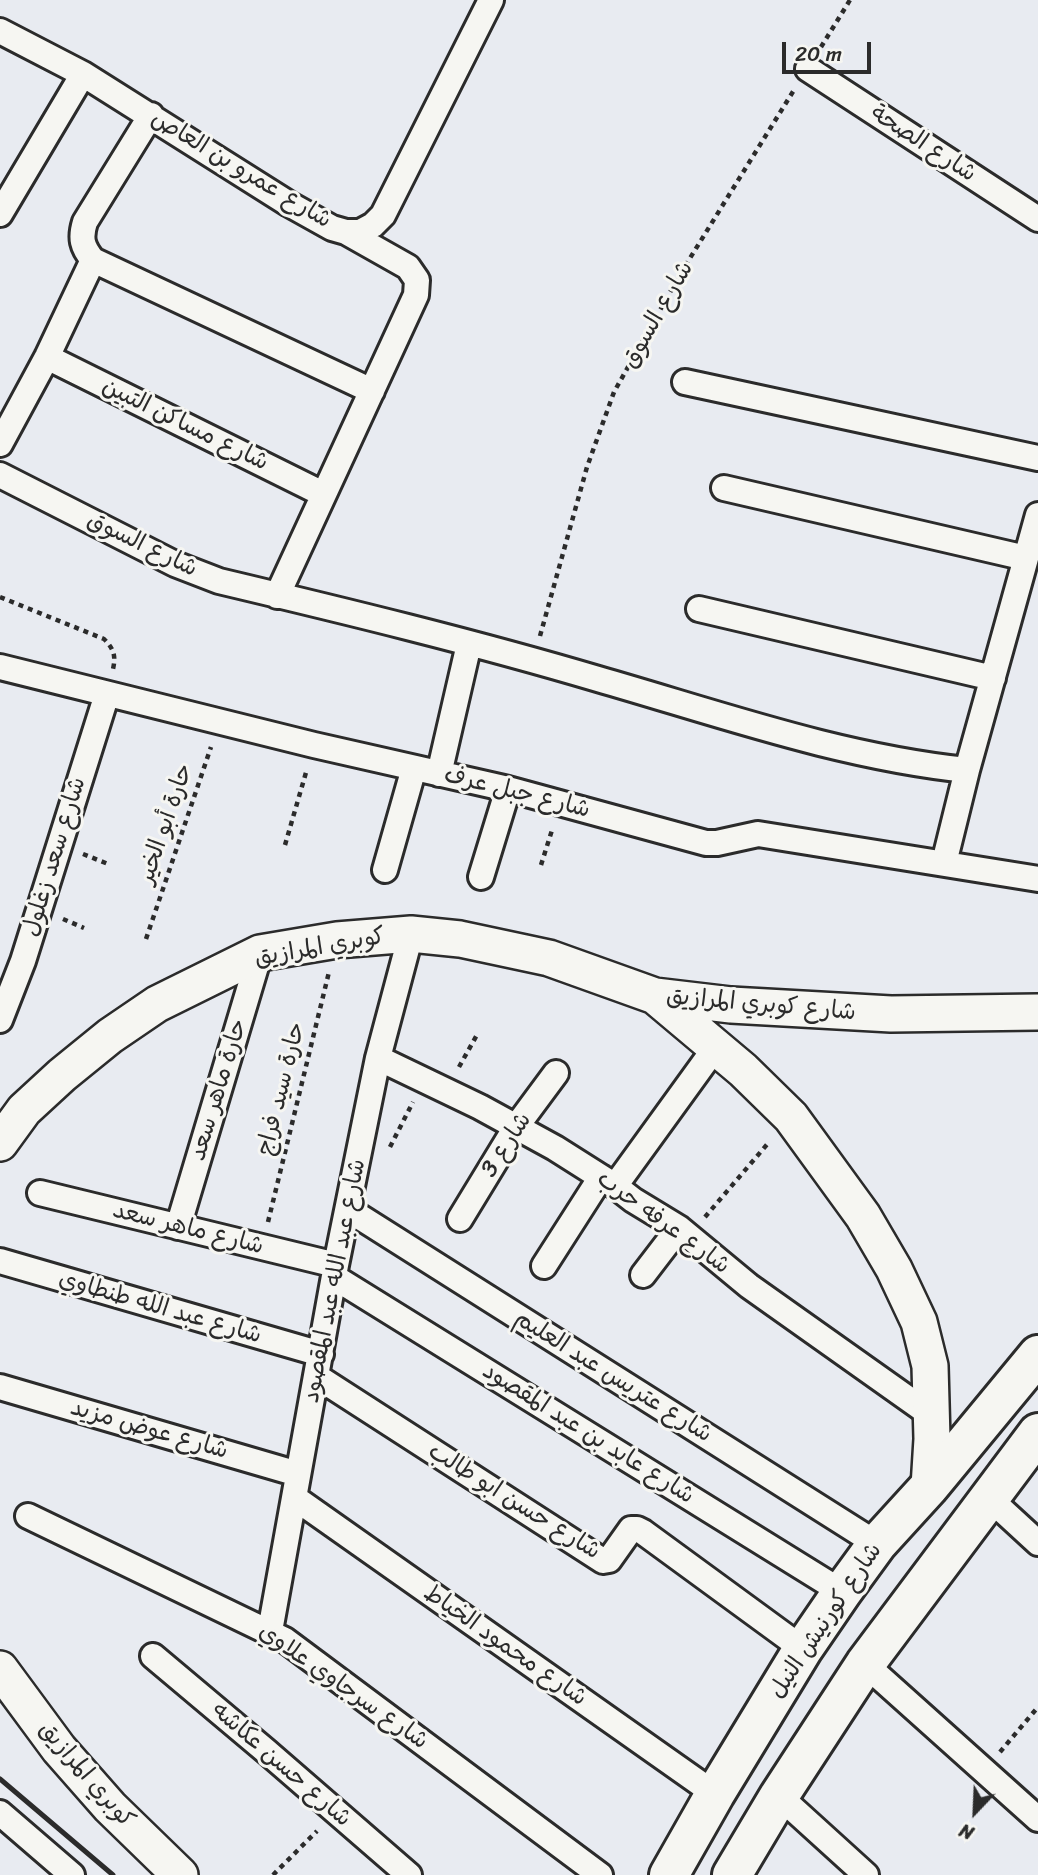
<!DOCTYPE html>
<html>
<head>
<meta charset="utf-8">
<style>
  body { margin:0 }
  #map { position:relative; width:1038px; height:1875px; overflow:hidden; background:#e8ebf1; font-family:Sriracha,sans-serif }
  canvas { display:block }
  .north { position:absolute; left:940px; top:1777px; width:70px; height:70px; -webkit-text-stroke:5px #f6f6f2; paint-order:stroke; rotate:203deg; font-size:19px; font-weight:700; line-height:28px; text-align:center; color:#2b2b2b }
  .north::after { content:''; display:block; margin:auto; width:24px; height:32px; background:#2b2b2b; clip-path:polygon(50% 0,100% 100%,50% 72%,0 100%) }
  .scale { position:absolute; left:782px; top:42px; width:89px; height:32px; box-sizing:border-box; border:4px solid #2b2b2b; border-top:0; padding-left:9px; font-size:21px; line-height:24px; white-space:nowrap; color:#2b2b2b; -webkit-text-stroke:5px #f6f6f2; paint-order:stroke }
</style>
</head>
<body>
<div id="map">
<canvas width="1038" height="1875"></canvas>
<div class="north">N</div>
<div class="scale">20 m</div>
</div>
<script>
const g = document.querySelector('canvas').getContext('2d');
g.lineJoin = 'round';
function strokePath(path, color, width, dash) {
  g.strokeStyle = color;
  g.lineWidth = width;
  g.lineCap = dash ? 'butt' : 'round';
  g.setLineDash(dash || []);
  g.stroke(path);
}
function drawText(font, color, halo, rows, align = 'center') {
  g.font = font + ' Sriracha,"Playpen Sans Arabic",sans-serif';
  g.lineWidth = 6;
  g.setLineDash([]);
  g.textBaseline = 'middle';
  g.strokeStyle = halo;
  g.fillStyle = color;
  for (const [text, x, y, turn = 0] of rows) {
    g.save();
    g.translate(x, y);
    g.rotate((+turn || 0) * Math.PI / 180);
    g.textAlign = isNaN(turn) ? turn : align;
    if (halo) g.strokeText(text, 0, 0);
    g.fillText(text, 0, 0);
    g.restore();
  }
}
const street = new Path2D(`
  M 0,31 L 83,74 L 289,204 L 332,228 L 346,232 L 360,232 L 373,225 L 383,215 L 491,0
  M 808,69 L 1038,219
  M 151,115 L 85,222 C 80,238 82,247 93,260 L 372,391
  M 0,214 L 83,74
  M 47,357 L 323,494
  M 685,382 L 1038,458
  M 0,444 L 47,357 L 93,260
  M 0,475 L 175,564 L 219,581 C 345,611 473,642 598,679 C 720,714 841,757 967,770
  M 724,488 L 1026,558
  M 277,596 L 416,295 L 417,280 L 408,267 L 346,232
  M 699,609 L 993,678
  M 0,667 L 314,745 L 508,789 L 706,843 L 717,843 L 758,834 L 1038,879
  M 439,774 L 469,644
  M 944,863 L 967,770 L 1038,515
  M 385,870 L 414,768
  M 481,877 L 508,789
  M 0,1020 L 23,961 L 107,694
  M 378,1058 L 480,1107 L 555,1148 L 615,1186 L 633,1200 L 679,1228 L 749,1286 L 931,1415
  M 615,1186 L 715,1048
  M 40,1193 L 336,1265
  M 349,1210 L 877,1544
  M 460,1219 L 516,1127 L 556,1073
  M 178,1227 L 260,953
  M 0,1261 L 321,1354
  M 544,1266 L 601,1177
  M 643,1275 L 679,1228
  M 334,1277 L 842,1592
  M 316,1376 L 603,1561 L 609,1560 L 631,1529 L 637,1529 L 643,1532 L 803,1649
  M 0,1387 L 298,1474
  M 988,1497 L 1038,1543
  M 295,1498 L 715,1794
  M 28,1516 L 285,1640 L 600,1875
  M 270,1631 L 336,1265 L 378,1058 L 411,934
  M 153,1656 L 266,1751 L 409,1875
  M 865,1664 L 1038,1819
  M 779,1796 L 866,1875
  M 0,1813 L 72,1875`);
const secondary = new Path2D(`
  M 655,996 L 743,1070 L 791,1117 L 863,1216 L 894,1269 L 919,1322 L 930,1366 L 932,1439 L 929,1487
  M 0,1143 L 24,1110 L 62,1075 L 110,1036 L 157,1004 L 260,953 L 337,940 L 411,934 L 460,939 L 549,958 L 655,996 L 731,1005 L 891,1014 L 1038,1012
  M 0,1669 L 59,1749 L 110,1807 L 180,1875`);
const highway = new Path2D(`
  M 669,1875 L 715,1794 L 803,1649 L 842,1592 L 877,1544 L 929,1487 L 1038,1355
  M 732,1875 L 779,1796 L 865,1664 L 1038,1433`);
strokePath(street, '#2b2b2b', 30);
strokePath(secondary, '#2b2b2b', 40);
strokePath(highway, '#2b2b2b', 44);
strokePath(new Path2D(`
  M 821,47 L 850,0
  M 0,597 L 104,639 C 114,649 116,656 113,669
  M 540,636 L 587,467 L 614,392 L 682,271 L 794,90
  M 285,845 L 307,769
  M 83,854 L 108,864
  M 541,865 L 553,827
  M 63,919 L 84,928
  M 146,939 L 211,747
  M 459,1067 L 478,1033
  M 390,1147 L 413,1102
  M 705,1217 L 770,1141
  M 268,1222 L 329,972
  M 1000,1752 L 1038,1707
  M 273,1875 L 317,1831`), '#2b2b2b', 4.5, [5, 5]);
strokePath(street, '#f6f6f2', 24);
strokePath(secondary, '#f6f6f2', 35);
strokePath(highway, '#f6f6f2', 38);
strokePath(new Path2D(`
  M 0,1779 L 113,1875`), '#2b2b2b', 5);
drawText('24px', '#2b2b2b', '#f6f6f2', [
  ["شارع الصحة",923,144,33],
  ["شارع عمرو بن العاص",241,170,31],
  ["شارع السوق",658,315,-60],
  ["شارع مساكن التبين",185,425,26],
  ["شارع السوق",142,545,26],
  ["شارع جبل عرف",517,793,14],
  ["حارة أبو الخير",166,824,-71],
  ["شارع سعد زغلول",55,857,-73],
  ["كوبري المرازيق",320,948,-10],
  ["شارع كوبري المرازيق",761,1005,5],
  ["حارة سيد فراج",282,1089,-76],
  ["حارة ماهر سعد",219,1090,-73],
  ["شارع 3",507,1145,-57],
  ["شارع عرفه حرب",663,1223,36],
  ["شارع ماهر سعد",188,1229,14],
  ["شارع عبد الله عبد المقصود",335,1281,-79],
  ["شارع عبد الله طنطاوي",160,1308,16],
  ["شارع عتريس عبد العليم",613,1377,32],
  ["شارع عوض مزيد",149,1430,16],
  ["شارع عابد بن عبد المقصود",588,1434,32],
  ["شارع حسن ابو طالب",514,1502,32],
  ["شارع كورنيش النيل",826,1621,-56],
  ["شارع محمود الخياط",505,1646,35],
  ["شارع سرجاوي علاوي",343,1687,35],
  ["شارع حسن عكاشه",281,1765,41],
  ["كوبري المرازيق",86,1775,49]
]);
</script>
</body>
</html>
